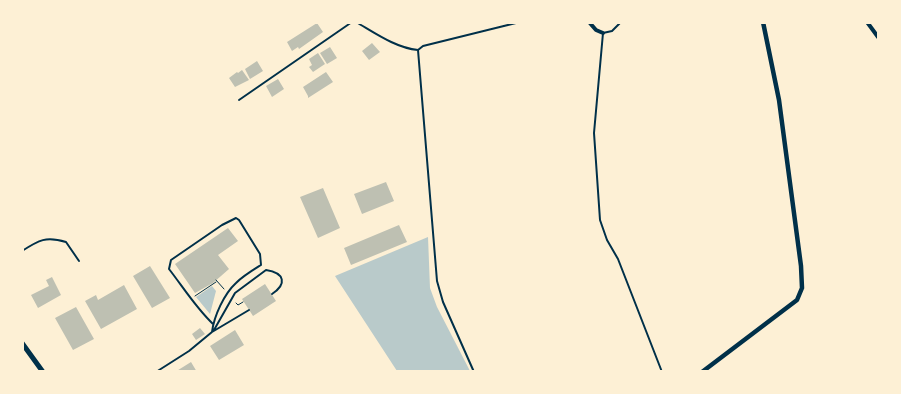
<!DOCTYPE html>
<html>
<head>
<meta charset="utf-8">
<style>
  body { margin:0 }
  #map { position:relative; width:901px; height:394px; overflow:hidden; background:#fdf0d5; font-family:Jost,sans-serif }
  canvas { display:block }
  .frame { position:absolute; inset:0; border:24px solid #fdf0d5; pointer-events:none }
</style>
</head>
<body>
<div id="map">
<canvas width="901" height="394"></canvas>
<div class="frame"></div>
</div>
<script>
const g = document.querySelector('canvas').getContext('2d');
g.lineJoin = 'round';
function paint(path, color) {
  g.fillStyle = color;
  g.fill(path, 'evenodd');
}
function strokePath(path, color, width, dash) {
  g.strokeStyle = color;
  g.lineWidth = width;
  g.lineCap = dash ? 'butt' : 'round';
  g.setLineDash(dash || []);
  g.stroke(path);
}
paint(new Path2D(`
  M 428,237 L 430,288 L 437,307 L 470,371 L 397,371 L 335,276 Z
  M 212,286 L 216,291 L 210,314 L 196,297 Z`), '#b9caca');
paint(new Path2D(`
  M 317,23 L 323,32 L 299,49 L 298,47 L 292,51 L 287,42 Z
  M 372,43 L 380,52 L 369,60 L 362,51 Z
  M 330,47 L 337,58 L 327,64 L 320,53 Z
  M 318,53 L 325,64 L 313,72 L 309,67 L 312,65 L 309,59 Z
  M 257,61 L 263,71 L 250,79 L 245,69 Z
  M 242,70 L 249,80 L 235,87 L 229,78 L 237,72 L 238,73 Z
  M 326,72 L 333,82 L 308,98 L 308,96 L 303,87 Z
  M 278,79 L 284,89 L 272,97 L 266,86 Z
  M 386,182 L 394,201 L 362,214 L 354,194 Z
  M 323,188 L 340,228 L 318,238 L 300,197 Z
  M 399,225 L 407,242 L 351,265 L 344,248 Z
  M 228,228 L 238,241 L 218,255 L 229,269 L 213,283 L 195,293 L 175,264 Z
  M 150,266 L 170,298 L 152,308 L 133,276 Z
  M 52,277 L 61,295 L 38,308 L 31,295 L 49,286 L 46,280 Z
  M 265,284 L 276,301 L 253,316 L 242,299 Z
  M 124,285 L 137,309 L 101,329 L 85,301 L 96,295 L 98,300 Z
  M 76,307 L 94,339 L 73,350 L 55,318 Z
  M 200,328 L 205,334 L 196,340 L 192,334 Z
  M 235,330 L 244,345 L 219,360 L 210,346 Z
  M 191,362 L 197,372 L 175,372 Z`), '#bec0b2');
strokePath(new Path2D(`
  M 216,280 L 224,289
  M 195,296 L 216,282
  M 236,303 L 238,305 L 243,302`), '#003049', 1);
strokePath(new Path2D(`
  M 356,22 C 375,33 396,48 418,50 L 423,46 L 520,22
  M 621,22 L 612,31 L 603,33 L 594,133 L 600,220 L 607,240 L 618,259 L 662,372
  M 418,50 L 437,281 L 443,302 L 474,372
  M 239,100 L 352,22
  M 22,251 C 39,240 46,236 66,242 L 79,261
  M 214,330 L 235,293 L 266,270 C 285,273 287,284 272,294
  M 212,332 C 214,316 224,294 236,283 C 243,276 253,270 261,265 L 260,254 L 239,220 L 236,218 L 222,225 L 171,260 L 169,269 C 183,287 196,308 213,324
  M 156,372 L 189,351 L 212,332 L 249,310`), '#003049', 2);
strokePath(new Path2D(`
  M 589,22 L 596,30 L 603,33
  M 867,22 L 878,37`), '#003049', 4);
strokePath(new Path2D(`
  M 702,372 L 797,300 L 802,288 L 801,266 L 779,100 L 763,22`), '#003049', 4.5);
strokePath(new Path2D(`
  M 22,343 L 43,372`), '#003049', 5);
</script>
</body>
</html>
